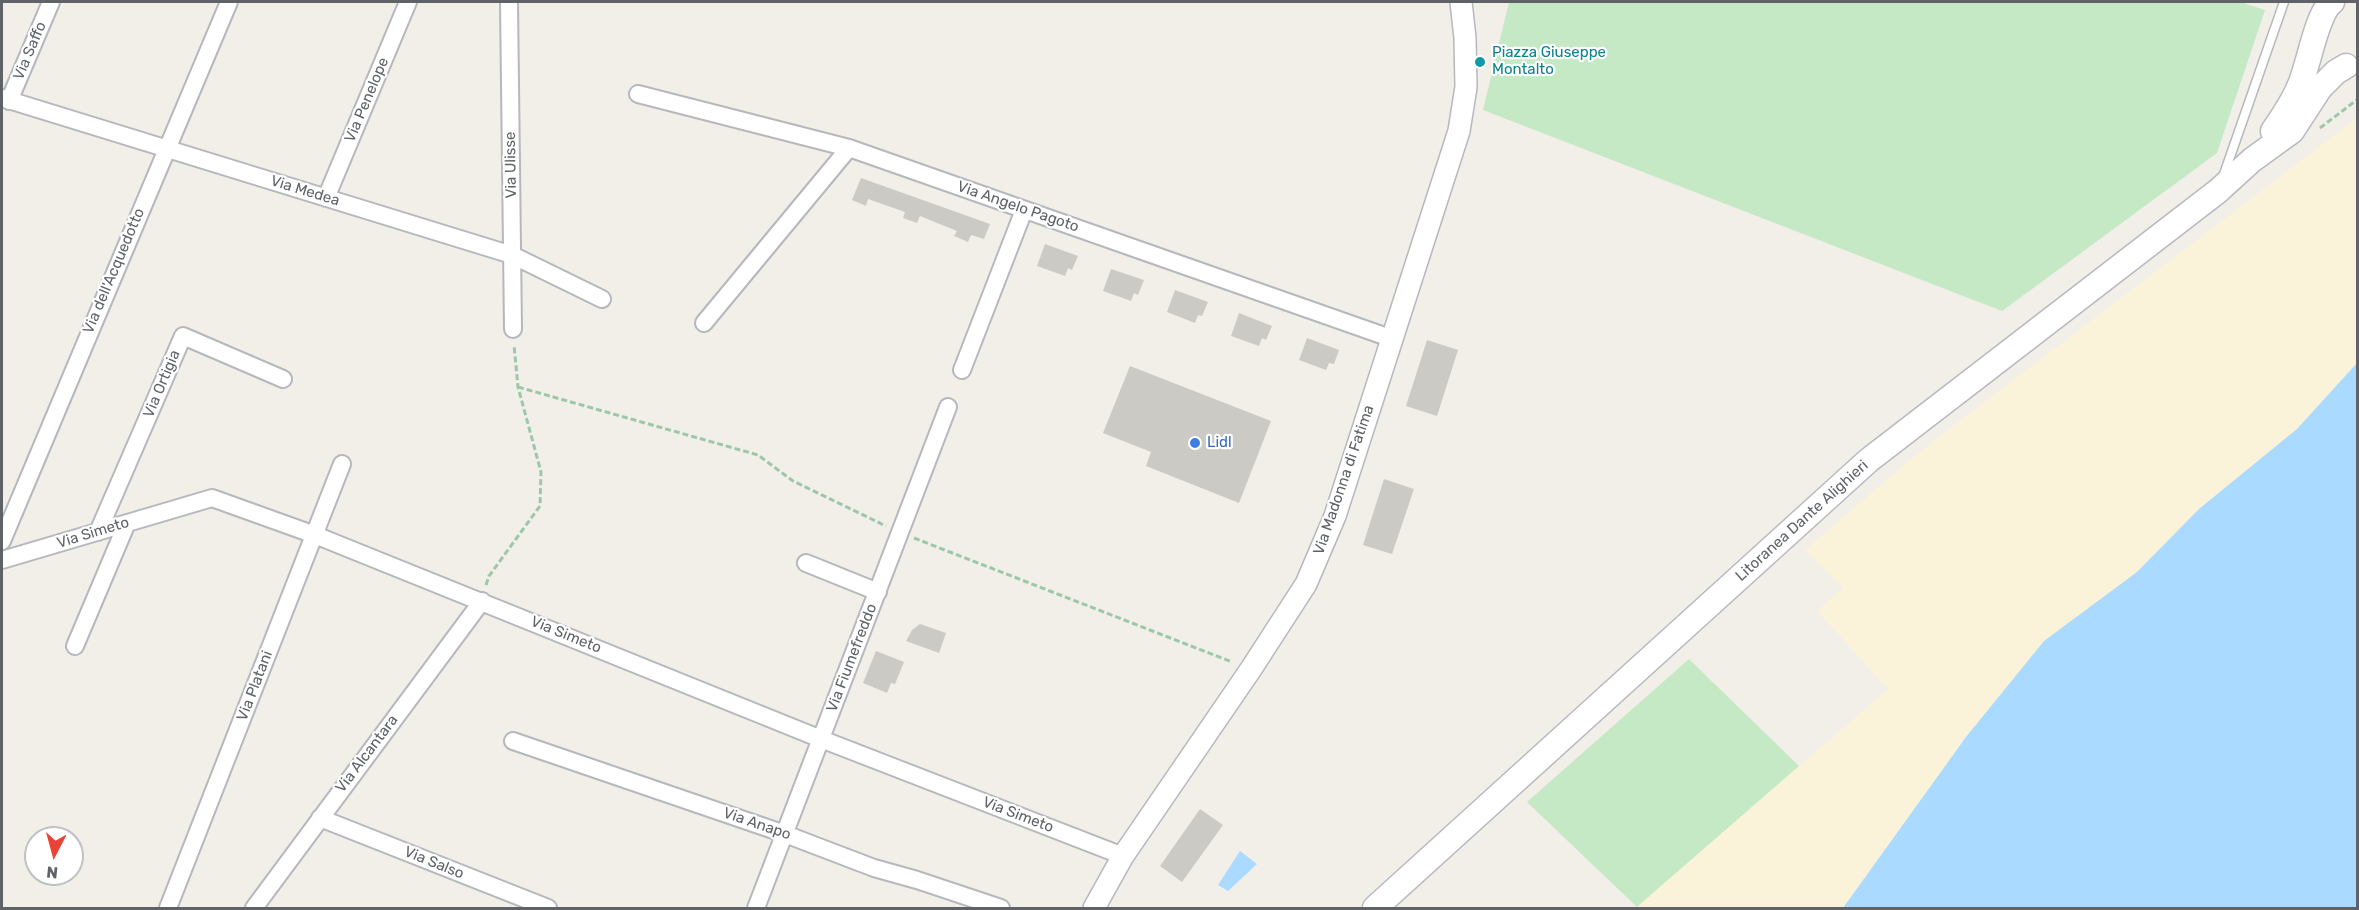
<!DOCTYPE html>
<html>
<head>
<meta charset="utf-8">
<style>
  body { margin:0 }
  #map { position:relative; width:2359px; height:910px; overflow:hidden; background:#f1efe8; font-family:Rubik,sans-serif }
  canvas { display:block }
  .frame { position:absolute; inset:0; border:3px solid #5f6368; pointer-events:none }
  .north { position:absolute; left:24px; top:826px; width:60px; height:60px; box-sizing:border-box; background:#fff; border:2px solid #bfc1c3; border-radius:50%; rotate:186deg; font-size:16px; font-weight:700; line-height:24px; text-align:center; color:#5f6368 }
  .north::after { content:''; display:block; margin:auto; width:21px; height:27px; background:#ea4335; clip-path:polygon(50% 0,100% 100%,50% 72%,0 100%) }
</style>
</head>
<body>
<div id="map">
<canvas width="2359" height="910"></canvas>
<div class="frame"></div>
<div class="north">N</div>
</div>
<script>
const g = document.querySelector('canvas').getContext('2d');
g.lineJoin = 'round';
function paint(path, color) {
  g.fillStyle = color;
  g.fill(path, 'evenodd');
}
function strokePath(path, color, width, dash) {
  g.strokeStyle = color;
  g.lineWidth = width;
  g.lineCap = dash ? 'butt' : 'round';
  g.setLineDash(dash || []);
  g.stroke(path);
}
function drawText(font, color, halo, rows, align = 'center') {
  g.font = font + ' Rubik,sans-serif';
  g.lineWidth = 4.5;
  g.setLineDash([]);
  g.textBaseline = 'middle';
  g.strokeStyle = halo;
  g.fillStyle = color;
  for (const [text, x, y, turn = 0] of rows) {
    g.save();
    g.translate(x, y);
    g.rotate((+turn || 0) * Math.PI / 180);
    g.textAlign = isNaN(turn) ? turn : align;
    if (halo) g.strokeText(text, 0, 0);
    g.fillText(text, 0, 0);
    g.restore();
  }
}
paint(new Path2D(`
  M 1509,2 L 2240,2 L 2265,10 L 2217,153 L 2002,311 L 1483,110 Z
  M 1689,659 L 1799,766 L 1637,907 L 1527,802 Z`), '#c5e8c5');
paint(new Path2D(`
  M 2357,118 L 2357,363 L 2297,429 L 2199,509 L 2137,572 L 2044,641 L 1966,737 L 1843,908 L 1638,908 L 1637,907 L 1888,689 L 1817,611 L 1843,588 L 1805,550 L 1923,449 Z`), '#fbf3d9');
paint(new Path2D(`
  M 2357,363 L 2357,908 L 1843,908 L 1966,737 L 2044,641 L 2137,572 L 2199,509 L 2297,429 Z
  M 1240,851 L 1257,864 L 1228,891 L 1218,885 Z`), '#aadaff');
paint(new Path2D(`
  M 861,178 L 990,224 L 984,239 L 971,235 L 968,242 L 954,236 L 957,231 L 920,216 L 917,223 L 903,218 L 905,212 L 868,199 L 866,206 L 852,200 Z
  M 1045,244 L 1078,256 L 1072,270 L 1068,268 L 1065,276 L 1037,266 Z
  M 1111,269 L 1144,280 L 1138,295 L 1134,293 L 1131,301 L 1103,291 Z
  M 1175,290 L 1208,302 L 1202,316 L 1198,315 L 1195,323 L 1167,312 Z
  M 1239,313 L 1272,326 L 1266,340 L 1262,338 L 1259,346 L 1231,336 Z
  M 1307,338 L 1339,350 L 1334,364 L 1329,363 L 1326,370 L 1299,360 Z
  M 1427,340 L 1458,350 L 1437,416 L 1406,406 Z
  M 1130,366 L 1271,421 L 1239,503 L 1146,466 L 1151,452 L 1103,433 Z
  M 1384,479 L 1414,489 L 1392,554 L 1363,545 Z
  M 920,624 L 946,633 L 939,653 L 906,641 L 912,630 Z
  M 876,651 L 904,662 L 895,684 L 891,683 L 887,693 L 863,683 Z
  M 1200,809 L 1223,825 L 1182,882 L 1160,866 Z`), '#cccac5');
const service = new Path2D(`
  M 2223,177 L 2284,2`);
const minor = new Path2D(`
  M 509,2 L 513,329
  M 638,94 L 849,148 L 1393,339
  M 2,98 L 512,255 L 602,299
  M 9,101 L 51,2
  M 326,198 L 408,2
  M 704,323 L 849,148
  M 962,370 L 1024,210
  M 98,532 L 183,336 L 283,379
  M 2,541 L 229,2
  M 2,560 L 212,498 L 315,535 L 821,739 L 1123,856
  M 806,563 L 878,592
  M 75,646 L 127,523
  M 513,741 L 785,834 L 874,868 L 917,880 L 1001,908
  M 320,818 L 548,908
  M 168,908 L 342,464
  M 254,908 L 482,601
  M 756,908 L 948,407`);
const tertiary = new Path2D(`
  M 1094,908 L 1123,856 L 1251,669 L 1306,584 L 1335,516 L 1459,131 L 1466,87 L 1465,38 L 1461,2`);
const secondary = new Path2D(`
  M 2273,131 C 2282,118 2293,102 2299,87 C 2309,66 2316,14 2332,2
  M 1375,908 L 1869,460 L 2218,191 L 2252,160 L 2292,131 L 2320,88 L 2336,72 L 2346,66`);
strokePath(service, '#b5b8bc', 11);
strokePath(minor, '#b5b8bc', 20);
strokePath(tertiary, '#b5b8bc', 24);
strokePath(secondary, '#b6babf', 27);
strokePath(new Path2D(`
  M 2320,128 L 2358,99
  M 518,387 L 758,455 L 793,481 L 886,526
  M 914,538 L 1232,662
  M 486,585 L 489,576 L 540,506 L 541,472 L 518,387 L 514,345`), '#9cc7a9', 3, [6, 3]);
strokePath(service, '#fff', 8);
strokePath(minor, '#fff', 16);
strokePath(tertiary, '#fff', 21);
strokePath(secondary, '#fff', 24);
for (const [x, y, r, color] of [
  [1480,62,6,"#0f9aa8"],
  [1195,443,6,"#3f7fe0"]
]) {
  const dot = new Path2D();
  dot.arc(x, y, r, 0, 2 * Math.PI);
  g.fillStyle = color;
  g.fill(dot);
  strokePath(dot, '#fff', 2);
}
drawText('15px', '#5f6368', '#fff', [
  ["Via Saffo",30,51,-67],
  ["Via Penelope",367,100,-67],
  ["Via Ulisse",511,165,-91],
  ["Via Medea",305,191,17],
  ["Via Angelo Pagoto",1018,207,19],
  ["Via dell'Acquedotto",114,271,-67],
  ["Via Ortigia",162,384,-67],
  ["Via Madonna di Fatima",1344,480,-71],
  ["Litoranea Dante Alighieri",1802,521,-42],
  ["Via Simeto",93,533,-17],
  ["Via Simeto",566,635,22],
  ["Via Fiumefreddo",852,658,-69],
  ["Via Platani",255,686,-69],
  ["Via Alcantara",367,754,-53],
  ["Via Simeto",1018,815,21],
  ["Via Anapo",757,824,19],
  ["Via Salso",434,863,22]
]);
drawText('15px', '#0d838f', '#fff', [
  ["Piazza Giuseppe",1492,53],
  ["Montalto",1492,70]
], 'left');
drawText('15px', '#366cbe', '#fff', [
  ["Lidl",1207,443]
], 'left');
</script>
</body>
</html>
